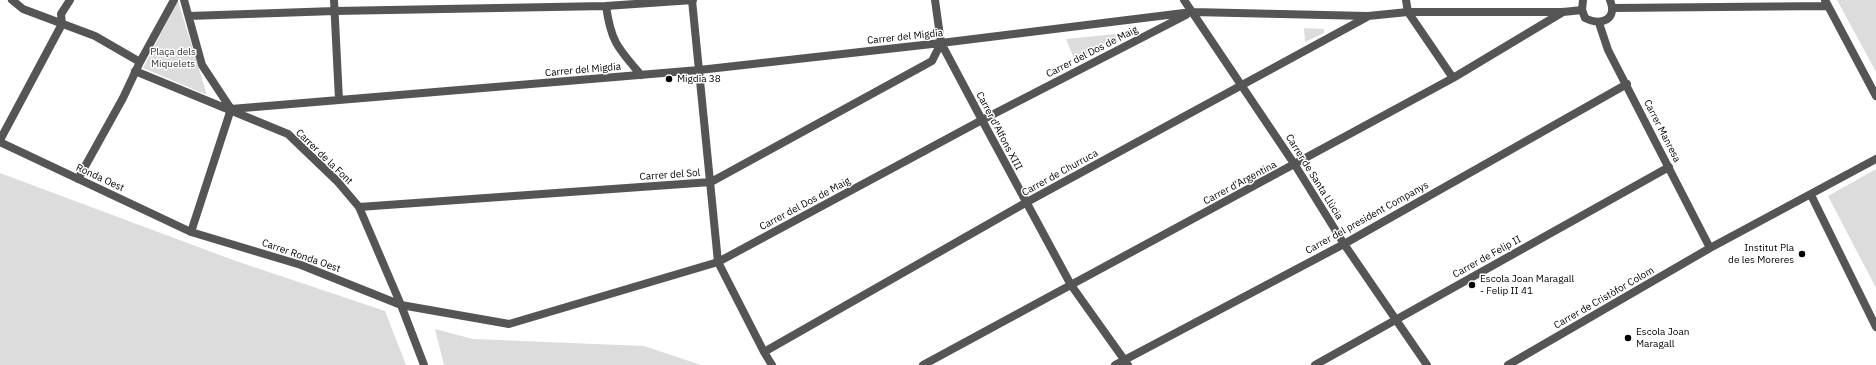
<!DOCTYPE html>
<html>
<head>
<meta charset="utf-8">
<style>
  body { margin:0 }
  canvas { display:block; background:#fff }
</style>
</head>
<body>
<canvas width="1876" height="365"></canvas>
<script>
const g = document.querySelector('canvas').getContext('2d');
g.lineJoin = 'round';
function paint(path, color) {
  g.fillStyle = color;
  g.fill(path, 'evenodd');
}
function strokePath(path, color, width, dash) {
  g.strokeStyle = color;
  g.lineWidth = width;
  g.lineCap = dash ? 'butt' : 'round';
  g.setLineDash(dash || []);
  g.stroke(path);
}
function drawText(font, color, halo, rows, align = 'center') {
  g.font = font + ' "IBM Plex Sans",sans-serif';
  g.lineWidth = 3;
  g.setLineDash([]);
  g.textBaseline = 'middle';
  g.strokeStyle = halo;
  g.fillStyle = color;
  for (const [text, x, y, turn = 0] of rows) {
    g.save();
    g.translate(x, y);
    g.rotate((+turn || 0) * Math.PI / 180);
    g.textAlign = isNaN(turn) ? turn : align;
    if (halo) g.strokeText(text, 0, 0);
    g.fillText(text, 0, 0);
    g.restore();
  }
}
paint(new Path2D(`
  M 1837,0 L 1876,0 L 1876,72 Z
  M 178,1 L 207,95 L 143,68 Z
  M 1304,28 L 1324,29 L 1324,33 L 1305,42 Z
  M 1115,34 L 1117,38 L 1075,61 L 1066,39 Z
  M 1876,169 L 1876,288 L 1828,196 Z
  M 0,173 L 233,260 L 385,311 L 406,365 L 0,365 Z
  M 435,329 L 473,339 L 644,346 L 701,365 L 444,365 Z`), '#dcdcdc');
strokePath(new Path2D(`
  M 12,0 L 23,9 L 95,36 L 140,62
  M 184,0 L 202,65 L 231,109
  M 334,0 L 339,100
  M 692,0 L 718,262 L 764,352 L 772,365
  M 935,0 L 941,43 L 982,120 L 1071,285 L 1128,365
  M 1184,0 L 1295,165 L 1344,244 L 1427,365
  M 1406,0 L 1408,12 L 1453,78
  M 1583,0 L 1582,10 L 1585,18 C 1601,26 1618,20 1610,0
  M 1825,0 L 1876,96
  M 606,6 C 611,42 618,48 641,75
  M 1613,8 L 1828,6
  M 189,16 L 335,11 L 606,6 L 693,0
  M 1599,23 L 1608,50 L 1710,248
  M 135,71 L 288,134 L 337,181 L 359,207 L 401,305 L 424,365
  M 231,109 L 699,70 L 941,43 L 1192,12 L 1368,16 L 1408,12 L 1563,12 L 1582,10
  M 0,140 L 62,24 L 61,14 L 70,0
  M 0,142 L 191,232 L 301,265 L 401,305 L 509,324 L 718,262 L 982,120 L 1186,15
  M 78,179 L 123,98 L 140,62 L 174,0
  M 1811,195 L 1876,327
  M 359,207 L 711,182 L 932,61 L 941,43
  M 191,232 L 231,109
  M 764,352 L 1027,202 L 1367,17
  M 923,365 L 1453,78 L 1563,12
  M 1115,365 L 1344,244 L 1627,84
  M 1315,365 L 1669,167
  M 1508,365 L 1710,248 L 1876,159`), '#555', 8);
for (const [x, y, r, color] of [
  [669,79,4,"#000"],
  [1802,254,4,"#000"],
  [1472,285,4,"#000"],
  [1628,338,4,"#000"]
]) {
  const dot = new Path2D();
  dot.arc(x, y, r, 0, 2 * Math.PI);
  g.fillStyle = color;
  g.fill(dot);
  strokePath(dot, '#fff', 1.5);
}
drawText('10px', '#000', '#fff', [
  ["Carrer del Migdia",905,37,-6],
  ["Carrer del Dos de Maig",1092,52,-27],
  ["Carrer del Migdia",583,70,-5],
  ["Carrer d'Alfons XIII",999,131,62],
  ["Carrer Manresa",1662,131,63],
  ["Carrer de la Font",324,157,44],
  ["Carrer de Churruca",1060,173,-29],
  ["Carrer del Sol",670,175,-4],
  ["Carrer de Santa Llùcia",1314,177,58],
  ["Ronda Oest",100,178,25],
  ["Carrer d'Argentina",1240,183,-28],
  ["Carrer del Dos de Maig",805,204,-28],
  ["Carrer del president Companys",1367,218,-29],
  ["Carrer Ronda Oest",301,256,19],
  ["Carrer de Felip II",1487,257,-29],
  ["Carrer de Cristòfor Colom",1604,298,-30]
]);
drawText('10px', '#333', '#fff', [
  ["Plaça dels",173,52],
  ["Miquelets",173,64]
]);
drawText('10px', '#000', '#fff', [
  ["Migdia 38",677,79],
  ["Institut Pla",1794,248,"right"],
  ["de les Moreres",1794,260,"right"],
  ["Escola Joan Maragall",1480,279],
  ["- Felip II 41",1480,291],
  ["Escola Joan",1636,332],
  ["Maragall",1636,344]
], 'left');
</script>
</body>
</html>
